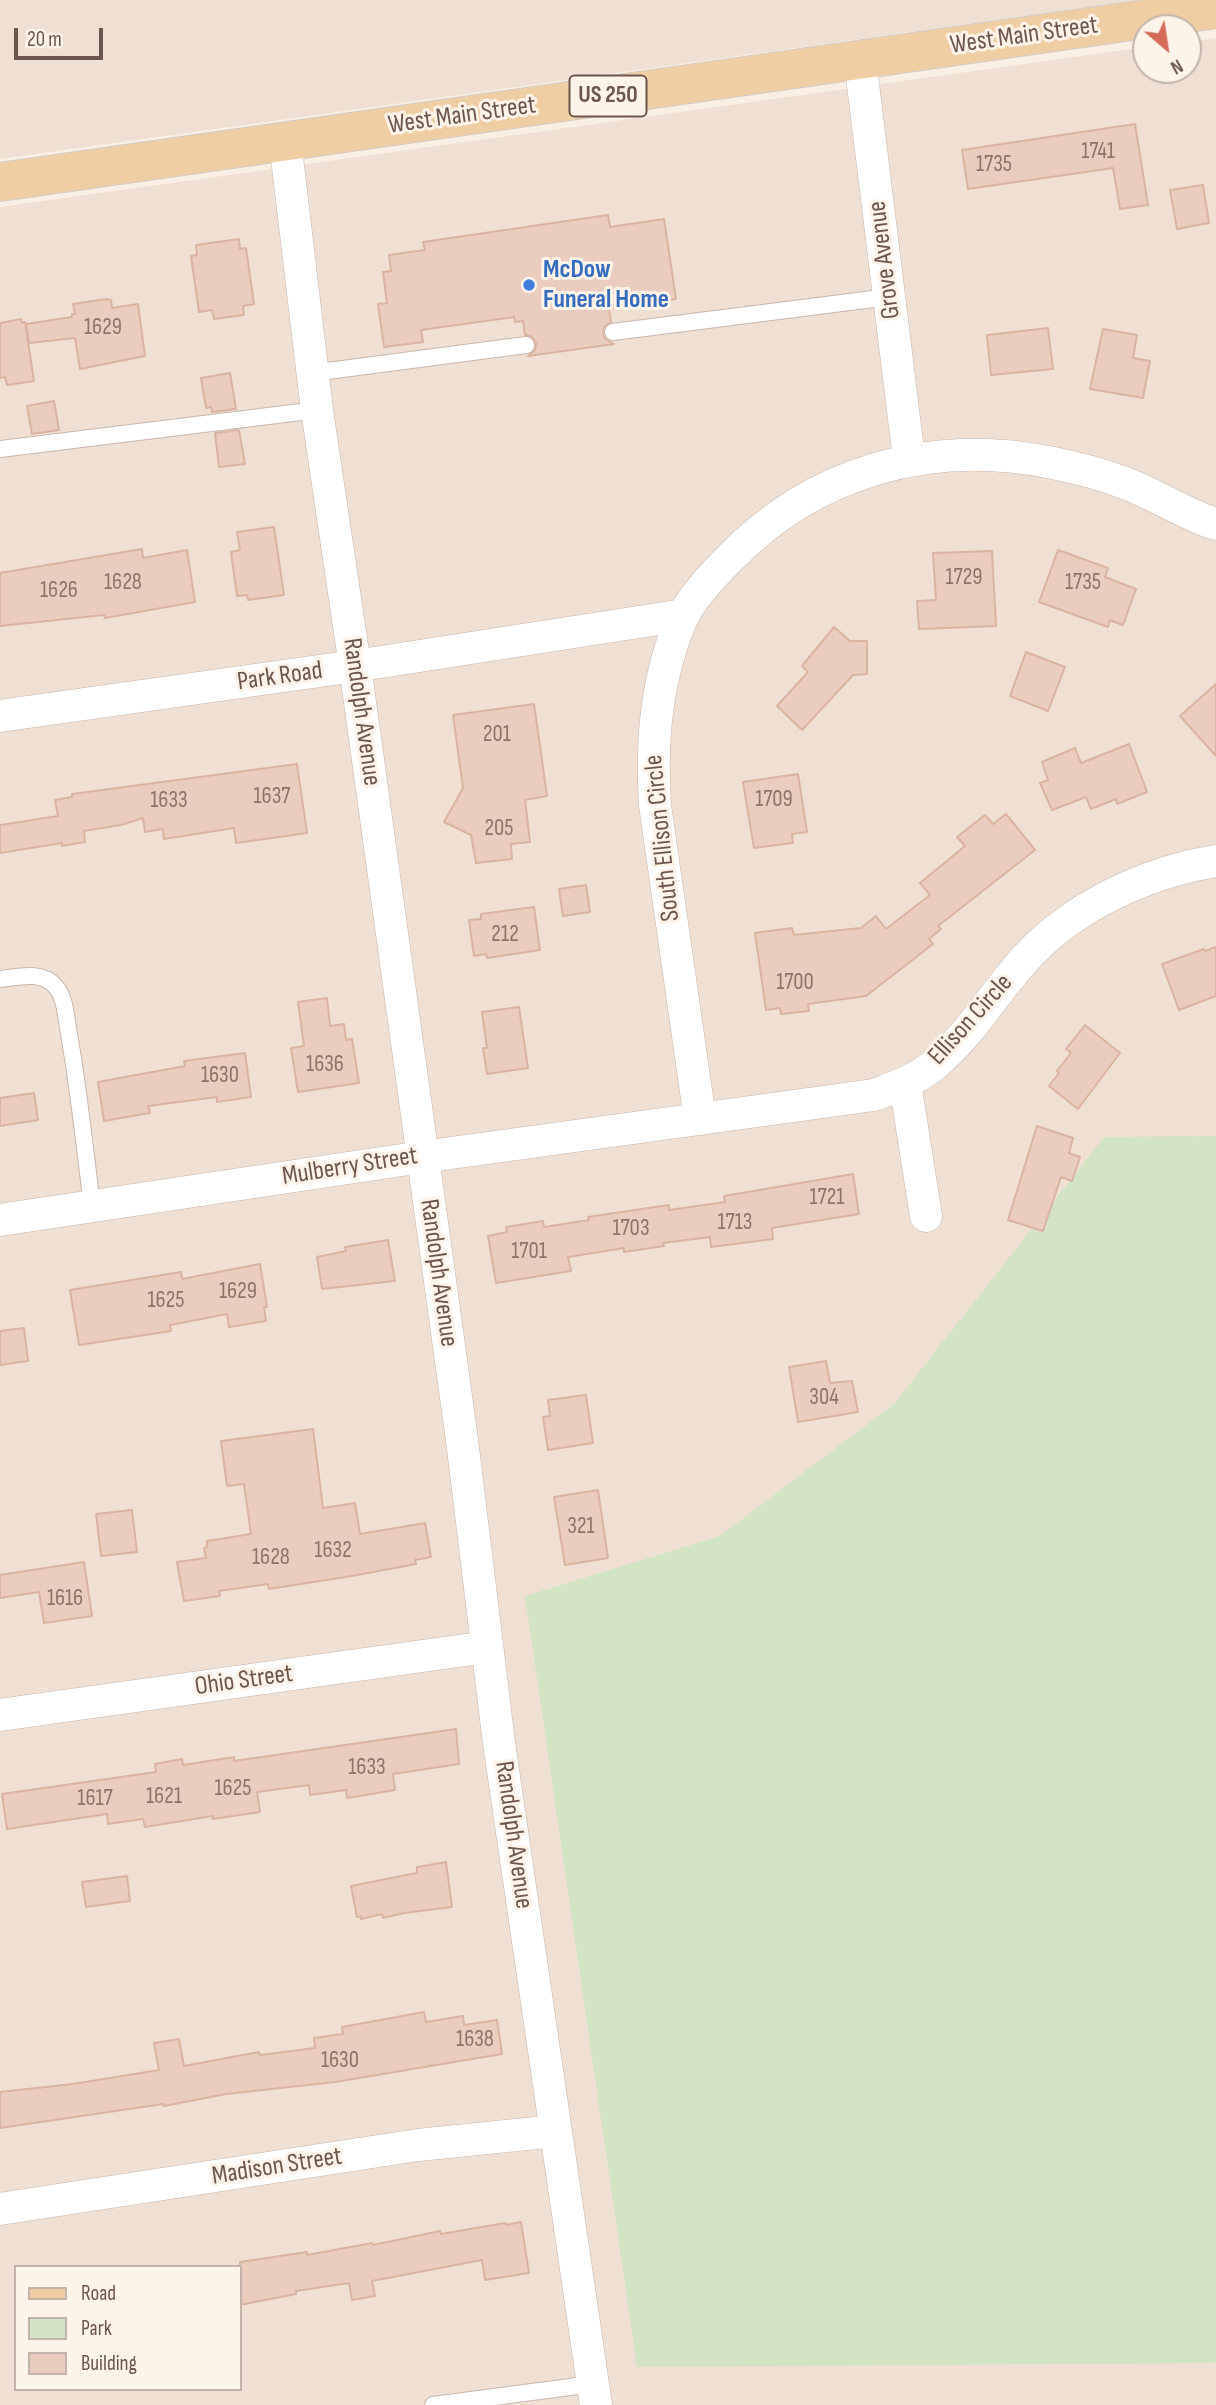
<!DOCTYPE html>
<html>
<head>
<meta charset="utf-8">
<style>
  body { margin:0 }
  #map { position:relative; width:1216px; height:2405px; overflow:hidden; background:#f9efe4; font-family:"Sofia Sans Condensed",sans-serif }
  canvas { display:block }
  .legend { position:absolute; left:14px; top:2265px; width:228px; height:126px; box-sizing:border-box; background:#fcf3e9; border:2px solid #c3b4ab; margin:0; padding:9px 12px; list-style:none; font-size:21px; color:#6d564d }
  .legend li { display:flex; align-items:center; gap:14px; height:35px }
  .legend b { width:35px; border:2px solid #c3b4ab }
  .north { position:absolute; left:1132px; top:14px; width:70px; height:70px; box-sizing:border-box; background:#fcf3e9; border:2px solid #c3b4ab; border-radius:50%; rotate:151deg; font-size:19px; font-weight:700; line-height:28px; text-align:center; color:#6d564d }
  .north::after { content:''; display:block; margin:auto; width:24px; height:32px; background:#d36b58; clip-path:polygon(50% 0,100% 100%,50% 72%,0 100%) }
  .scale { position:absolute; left:14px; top:28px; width:89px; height:32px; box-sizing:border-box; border:4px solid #6d564d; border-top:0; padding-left:9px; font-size:21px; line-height:24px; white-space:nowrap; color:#6d564d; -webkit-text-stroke:5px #fcf3e9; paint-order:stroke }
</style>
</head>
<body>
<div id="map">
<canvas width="1216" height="2405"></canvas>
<ul class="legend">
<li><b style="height:9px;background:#efcea4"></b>Road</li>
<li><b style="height:19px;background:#d3e4c4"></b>Park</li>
<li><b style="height:19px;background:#eacdbf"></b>Building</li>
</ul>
<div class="north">N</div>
<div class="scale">20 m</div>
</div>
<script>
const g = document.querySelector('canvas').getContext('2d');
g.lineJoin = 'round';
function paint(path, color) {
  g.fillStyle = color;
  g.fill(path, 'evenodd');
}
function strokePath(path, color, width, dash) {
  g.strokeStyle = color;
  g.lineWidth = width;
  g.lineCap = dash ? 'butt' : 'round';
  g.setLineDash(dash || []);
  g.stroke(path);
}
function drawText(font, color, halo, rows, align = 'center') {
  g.font = font + ' "Sofia Sans Condensed",sans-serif';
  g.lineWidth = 6;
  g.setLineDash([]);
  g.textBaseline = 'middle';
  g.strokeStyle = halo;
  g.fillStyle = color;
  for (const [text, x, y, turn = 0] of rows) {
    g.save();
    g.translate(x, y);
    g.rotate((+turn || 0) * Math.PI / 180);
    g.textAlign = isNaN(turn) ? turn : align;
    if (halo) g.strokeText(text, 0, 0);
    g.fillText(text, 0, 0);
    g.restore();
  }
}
paint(new Path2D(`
  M 0,0 L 1139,0 L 0,159 Z
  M 1216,38 L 1216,2405 L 0,2405 L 0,207 L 1146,47 L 1146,70 L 1188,70 L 1188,42 ZM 16,2267 L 240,2267 L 240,2389 L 16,2389 Z`), '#efe0d3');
paint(new Path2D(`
  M 1216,1136 L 1216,2363 L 637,2367 L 525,1596 L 720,1536 L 894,1404 L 1104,1137 Z`), '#d3e4c4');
const building = new Path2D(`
  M 1135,124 L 1148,205 L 1120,209 L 1113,168 L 968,189 L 962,150 Z
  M 1203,185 L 1209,223 L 1177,229 L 1170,190 Z
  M 608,215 L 610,227 L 664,219 L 676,299 L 609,309 L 611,322 L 604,327 L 603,334 L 605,339 L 614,344 L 528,356 L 535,350 L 536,343 L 531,336 L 525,335 L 523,321 L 515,322 L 514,317 L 421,330 L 423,342 L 384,347 L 378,304 L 387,303 L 383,272 L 391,271 L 389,255 L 425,250 L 423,242 Z
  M 239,239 L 240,249 L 246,248 L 254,304 L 243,306 L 244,315 L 214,319 L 212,310 L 199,312 L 191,256 L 197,255 L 196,245 Z
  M 106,299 L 111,300 L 112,308 L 138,304 L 145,356 L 80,369 L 75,338 L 29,343 L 26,324 L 72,317 L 72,314 L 75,314 L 73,304 Z
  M 21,319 L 22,323 L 25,322 L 34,381 L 7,385 L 5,377 L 0,378 L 0,323 Z
  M 1048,328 L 1053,369 L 991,375 L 987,335 Z
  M 1103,329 L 1137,335 L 1133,358 L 1150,361 L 1143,398 L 1090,389 Z
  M 230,373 L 236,409 L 212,412 L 211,407 L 206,408 L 201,378 Z
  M 54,401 L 59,430 L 32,434 L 27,406 Z
  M 239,430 L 245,464 L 219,467 L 215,433 Z
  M 274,527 L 284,595 L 248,600 L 247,595 L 237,596 L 231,552 L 240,550 L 237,532 Z
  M 142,549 L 143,558 L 187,550 L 195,602 L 105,618 L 104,615 L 0,626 L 0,573 Z
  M 1058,550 L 1108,568 L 1105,577 L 1136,589 L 1123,625 L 1110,620 L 1108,627 L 1039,602 Z
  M 992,551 L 996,626 L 919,629 L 917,601 L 936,600 L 933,553 Z
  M 834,627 L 850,641 L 867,641 L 867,674 L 853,675 L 802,730 L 777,706 L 808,672 L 802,666 Z
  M 1026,652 L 1065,667 L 1048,711 L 1010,696 Z
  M 1216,684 L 1216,756 L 1180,716 Z
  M 534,704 L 547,796 L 525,800 L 530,842 L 511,844 L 512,859 L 476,863 L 471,835 L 444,822 L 463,788 L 453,715 Z
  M 1129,744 L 1147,792 L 1117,804 L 1116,799 L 1091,809 L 1086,797 L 1052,810 L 1040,783 L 1048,780 L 1042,762 L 1075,748 L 1081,763 Z
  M 297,764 L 307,833 L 236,843 L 234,828 L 164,839 L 163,829 L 145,832 L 143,818 L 121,825 L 84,831 L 85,842 L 62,846 L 62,843 L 0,853 L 0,825 L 58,816 L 55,800 L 72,797 L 72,794 Z
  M 798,774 L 807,832 L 792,834 L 793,843 L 754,848 L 743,782 Z
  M 1006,814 L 1035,850 L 938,926 L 941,929 L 929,939 L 933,944 L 866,996 L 808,1004 L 809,1011 L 781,1014 L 780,1008 L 766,1010 L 755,933 L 792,928 L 794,935 L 861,928 L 876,916 L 886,929 L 930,895 L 920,883 L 965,846 L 957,837 L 985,815 L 993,824 Z
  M 586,885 L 590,912 L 563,916 L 559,889 Z
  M 534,907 L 540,950 L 487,958 L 486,954 L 474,956 L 469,920 L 481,919 L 481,914 Z
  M 1216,947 L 1216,996 L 1179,1010 L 1162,964 L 1204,949 L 1205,951 Z
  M 327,998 L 330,1026 L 344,1024 L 346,1040 L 352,1039 L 359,1083 L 298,1092 L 291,1048 L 304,1046 L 298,1002 Z
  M 519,1007 L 528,1068 L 487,1074 L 483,1048 L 487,1048 L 482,1012 Z
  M 1085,1025 L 1120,1053 L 1078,1109 L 1049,1086 L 1059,1073 L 1057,1071 L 1071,1053 L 1066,1049 Z
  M 245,1053 L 251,1097 L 217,1102 L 217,1097 L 148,1106 L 150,1113 L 104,1121 L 98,1082 L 185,1066 L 184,1061 Z
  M 34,1093 L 38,1120 L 0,1126 L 0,1098 Z
  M 1037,1126 L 1073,1138 L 1069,1153 L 1080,1157 L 1072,1181 L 1061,1177 L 1043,1231 L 1008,1220 Z
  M 853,1174 L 859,1214 L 772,1228 L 773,1239 L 711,1247 L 710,1237 L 663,1243 L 664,1246 L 624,1252 L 624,1248 L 568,1257 L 571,1271 L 496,1283 L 488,1236 L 507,1232 L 506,1227 L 543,1221 L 544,1227 L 589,1220 L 588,1217 L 655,1207 L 669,1205 L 669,1210 L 725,1202 L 724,1196 Z
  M 388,1240 L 395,1281 L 322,1289 L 317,1257 L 346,1251 L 345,1247 Z
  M 260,1264 L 267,1307 L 264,1307 L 266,1321 L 229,1327 L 227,1314 L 170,1325 L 171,1331 L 79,1345 L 70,1290 L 181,1272 L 182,1279 Z
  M 24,1328 L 28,1361 L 0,1365 L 0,1331 Z
  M 826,1361 L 830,1383 L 852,1381 L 858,1412 L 798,1422 L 789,1367 Z
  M 586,1395 L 593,1443 L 548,1450 L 543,1417 L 550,1416 L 548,1400 Z
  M 313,1429 L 323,1508 L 355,1503 L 360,1534 L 425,1523 L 431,1557 L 415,1560 L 416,1564 L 352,1576 L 269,1589 L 268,1584 L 219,1591 L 220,1596 L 184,1601 L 177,1562 L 206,1558 L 204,1548 L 207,1547 L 207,1541 L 251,1534 L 244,1484 L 227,1486 L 221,1441 Z
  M 598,1490 L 608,1558 L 565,1565 L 554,1497 Z
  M 132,1510 L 137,1552 L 101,1556 L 96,1514 Z
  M 84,1562 L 92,1616 L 44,1623 L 39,1592 L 0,1598 L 0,1575 Z
  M 456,1729 L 459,1764 L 393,1774 L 395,1790 L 347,1798 L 346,1790 L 310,1795 L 309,1785 L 257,1792 L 260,1812 L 213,1819 L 213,1816 L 145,1827 L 143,1819 L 108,1824 L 107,1814 L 7,1829 L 2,1794 L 156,1772 L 155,1764 L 182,1759 L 183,1765 L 234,1757 L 234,1761 Z
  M 446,1862 L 452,1907 L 404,1913 L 383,1918 L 382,1914 L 361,1919 L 361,1917 L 357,1917 L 351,1886 L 417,1873 L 417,1867 Z
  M 127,1876 L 130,1901 L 86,1907 L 82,1882 Z
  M 424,2012 L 426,2022 L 463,2016 L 464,2025 L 497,2020 L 502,2054 L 335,2082 L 226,2094 L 164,2106 L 163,2104 L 0,2128 L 0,2092 L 73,2084 L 159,2070 L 154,2043 L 179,2039 L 184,2066 L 259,2052 L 260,2055 L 315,2048 L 314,2038 L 343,2034 L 342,2027 Z
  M 521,2222 L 529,2273 L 485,2280 L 482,2260 L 372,2281 L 375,2296 L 352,2300 L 349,2283 L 296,2291 L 296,2294 L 240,2305 L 240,2262 L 307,2252 L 307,2255 L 372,2243 L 373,2245 L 440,2231 L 441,2234 L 505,2223 L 506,2225 Z`);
paint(building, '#eacdbf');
strokePath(building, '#dbb3a1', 2);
const lane = new Path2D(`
  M 613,332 L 889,297
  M 312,373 L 526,345
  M 0,449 L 317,410
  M 0,979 C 19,977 42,970 56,987 C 66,999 66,1019 69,1034 C 79,1091 85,1149 92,1206
  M 433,2405 L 593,2384`);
const street = new Path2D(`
  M 860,60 L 909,459
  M 285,141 L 317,410 L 355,666 L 462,1440 L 499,1743 L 596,2405
  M 0,716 L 355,666 L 684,615
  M 905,1083 L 926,1216
  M 700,1119 L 655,805 C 651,741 656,678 682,618 C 692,597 712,576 728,560 C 812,472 928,439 1048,462 C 1078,468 1111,476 1139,489 C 1165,500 1189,516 1216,524
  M 0,1220 L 422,1157 L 874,1095 C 895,1087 918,1079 935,1064 C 971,1034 994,993 1025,959 C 1073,906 1147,872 1216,861
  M 0,1715 L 487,1647
  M 0,2209 L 418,2145 L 556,2131`);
const primary = new Path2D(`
  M 0,182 L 1216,9`);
strokePath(lane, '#c8b7ac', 18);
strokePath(street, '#c8b7ac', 33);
strokePath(primary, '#d3ccca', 40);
strokePath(lane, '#fff', 16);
strokePath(street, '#fff', 32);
strokePath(primary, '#efcea4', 38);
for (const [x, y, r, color] of [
  [529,285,7,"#3f7fe0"]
]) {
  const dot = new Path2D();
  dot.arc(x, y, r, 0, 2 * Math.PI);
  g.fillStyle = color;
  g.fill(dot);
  strokePath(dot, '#fcf3e9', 2.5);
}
drawText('23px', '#8c746a', null, [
  ["1741",1098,152],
  ["1735",994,165],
  ["1629",103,328],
  ["1729",964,578],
  ["1628",123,583],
  ["1735",1083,583],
  ["1626",59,591],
  ["201",497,735],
  ["1637",272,797],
  ["1709",774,800],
  ["1633",169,801],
  ["205",499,829],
  ["212",505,935],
  ["1700",795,983],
  ["1636",325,1065],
  ["1630",220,1076],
  ["1721",827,1198],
  ["1713",735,1223],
  ["1703",631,1229],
  ["1701",529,1252],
  ["1629",238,1292],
  ["1625",166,1301],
  ["304",824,1398],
  ["321",581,1527],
  ["1632",333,1551],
  ["1628",271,1558],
  ["1616",65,1599],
  ["1633",367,1768],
  ["1625",233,1789],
  ["1621",164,1797],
  ["1617",95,1799],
  ["1638",475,2040],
  ["1630",340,2061]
]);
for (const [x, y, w] of [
  [608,96,77]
]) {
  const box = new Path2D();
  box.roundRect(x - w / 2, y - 20.5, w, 41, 5);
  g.fillStyle = '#fcf3e9';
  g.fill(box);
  strokePath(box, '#6d564d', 2);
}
drawText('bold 24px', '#6d564d', null, [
  ["US 250",608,96]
]);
drawText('26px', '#6d564d', '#fcf3e9', [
  ["West Main Street",1024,36,-8],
  ["West Main Street",462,116,-8],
  ["Grove Avenue",885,260,-97],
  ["Park Road",280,677,-8],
  ["Randolph Avenue",361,712,82],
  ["South Ellison Circle",663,838,-96],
  ["Ellison Circle",971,1020,-48],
  ["Mulberry Street",350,1167,-9],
  ["Randolph Avenue",438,1273,82],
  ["Ohio Street",244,1681,-8],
  ["Randolph Avenue",513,1835,82],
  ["Madison Street",277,2167,-9]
]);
drawText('bold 26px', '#366cbe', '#fcf3e9', [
  ["McDow",543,270],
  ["Funeral Home",543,300]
], 'left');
</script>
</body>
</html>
